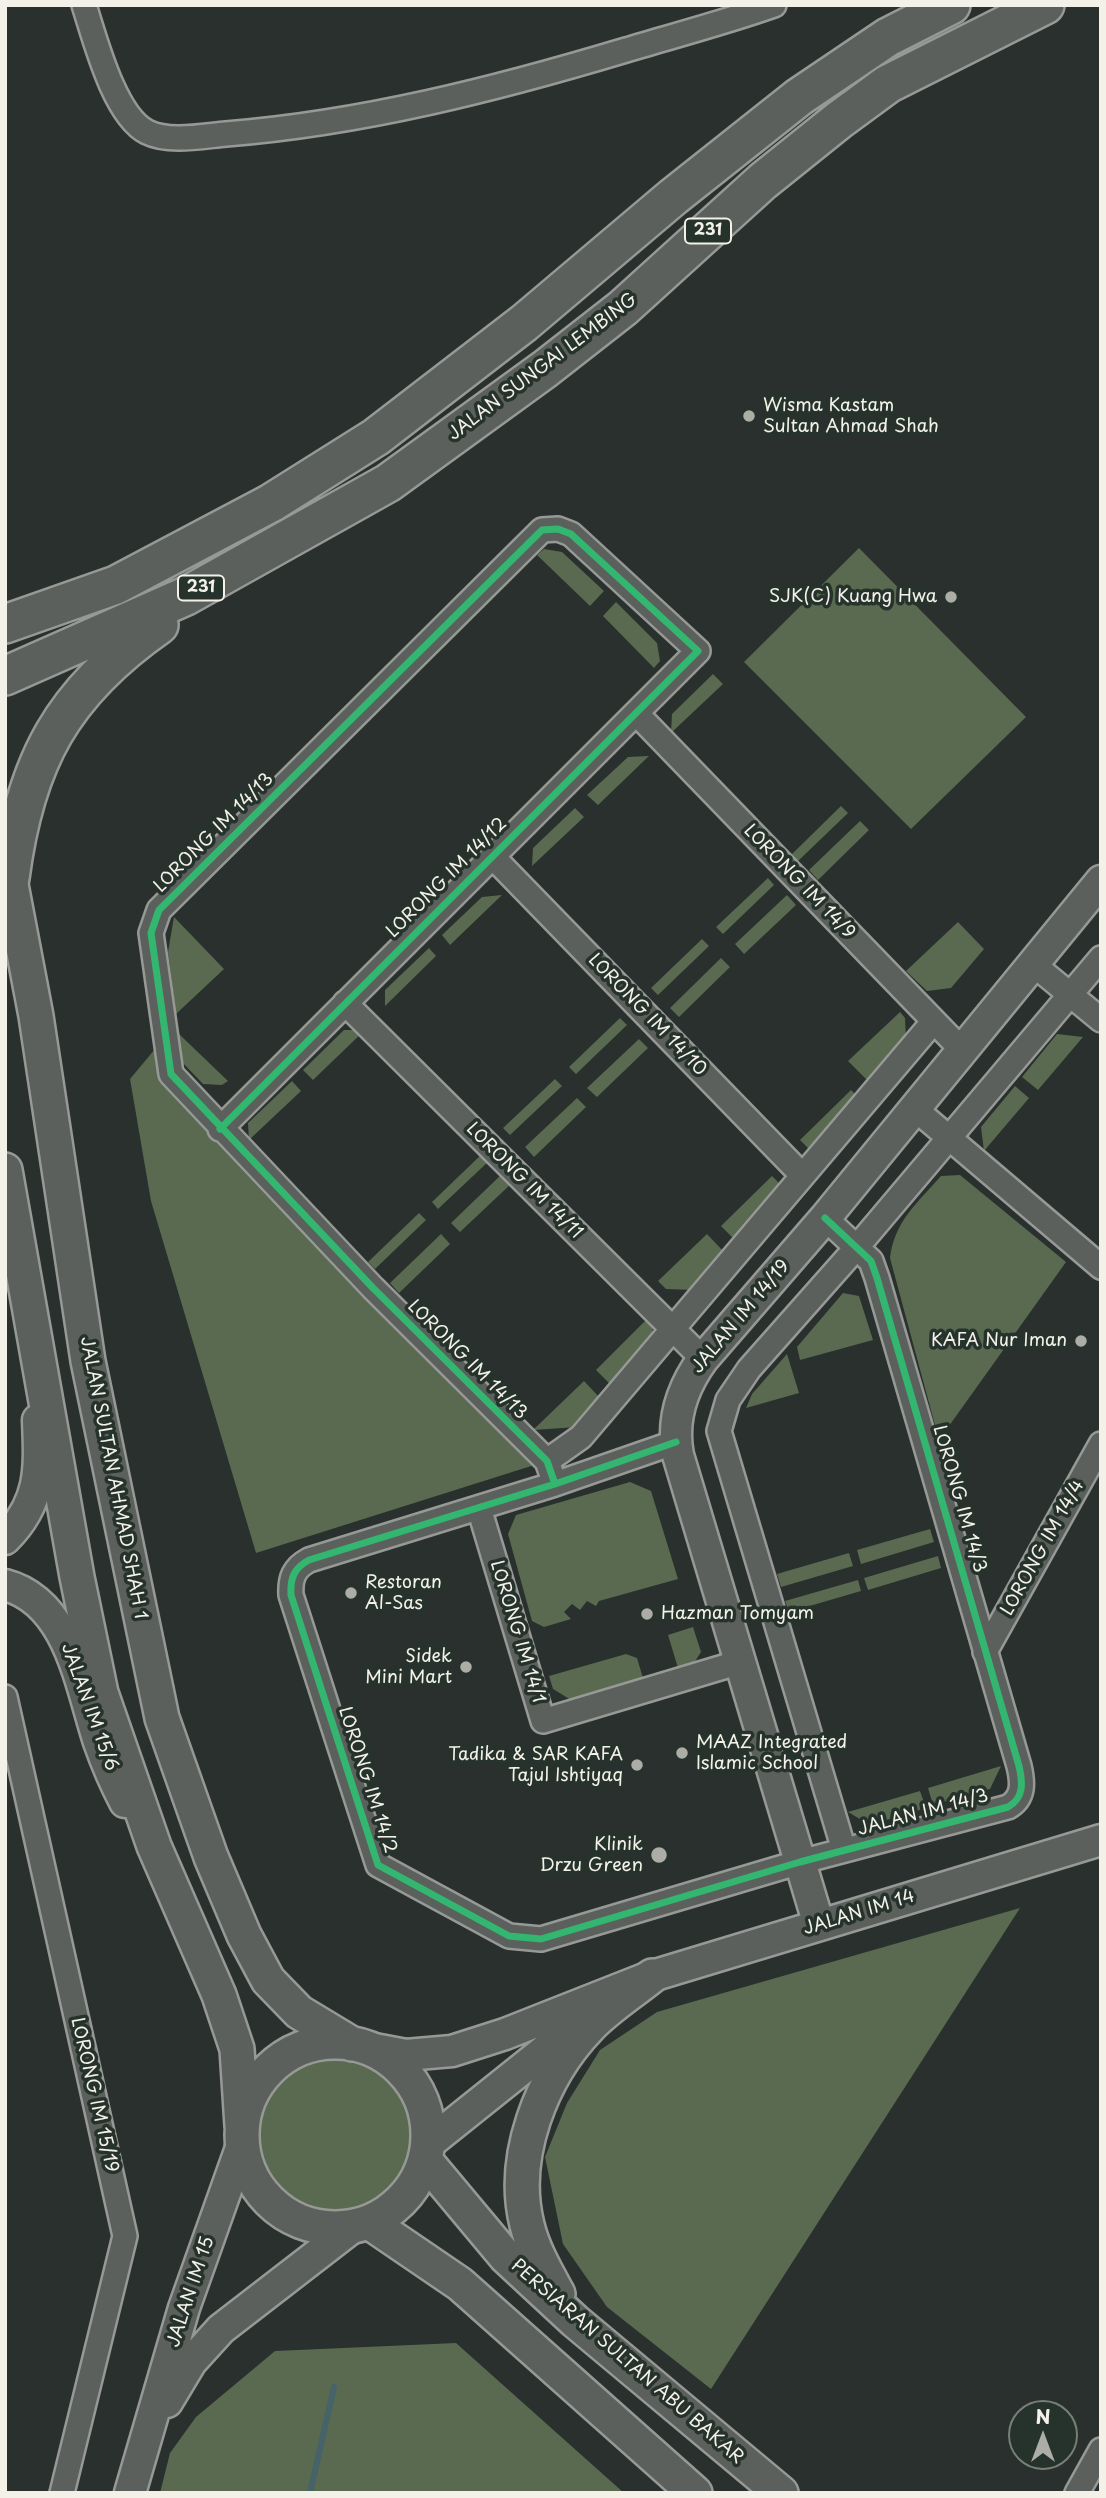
<!DOCTYPE html>
<html>
<head>
<meta charset="utf-8">
<style>
  body { margin:0 }
  #map { position:relative; width:1106px; height:2498px; overflow:hidden; background:#29302d; font-family:"Playpen Sans",sans-serif }
  canvas { display:block }
  .frame { position:absolute; inset:0; border:7px solid #f4f1e8; pointer-events:none }
  .north { position:absolute; left:1008px; top:2400px; width:70px; height:70px; box-sizing:border-box; background:#26332d; border:2px solid #787f78; border-radius:50%; rotate:0deg; font-size:19px; font-weight:700; line-height:28px; text-align:center; color:#f4f1e8 }
  .north::after { content:''; display:block; margin:auto; width:24px; height:32px; background:#adada7; clip-path:polygon(50% 0,100% 100%,50% 72%,0 100%) }
</style>
</head>
<body>
<div id="map">
<canvas width="1106" height="2498"></canvas>
<div class="frame"></div>
<div class="north">N</div>
</div>
<script>
const g = document.querySelector('canvas').getContext('2d');
g.lineJoin = 'round';
function paint(path, color) {
  g.fillStyle = color;
  g.fill(path, 'evenodd');
}
function strokePath(path, color, width, dash) {
  g.strokeStyle = color;
  g.lineWidth = width;
  g.lineCap = dash ? 'butt' : 'round';
  g.setLineDash(dash || []);
  g.stroke(path);
}
function drawText(font, color, halo, rows, align = 'center') {
  g.font = font + ' "Playpen Sans",sans-serif';
  g.lineWidth = 7;
  g.setLineDash([]);
  g.textBaseline = 'middle';
  g.strokeStyle = halo;
  g.fillStyle = color;
  for (const [text, x, y, turn = 0] of rows) {
    g.save();
    g.translate(x, y);
    g.rotate((+turn || 0) * Math.PI / 180);
    g.textAlign = isNaN(turn) ? turn : align;
    if (halo) g.strokeText(text, 0, 0);
    g.fillText(text, 0, 0);
    g.restore();
  }
}
paint(new Path2D(`
  M 859,548 L 1026,717 L 911,829 L 744,662 Z
  M 544,549 L 562,552 L 604,591 L 590,606 L 537,555 Z
  M 616,602 L 657,643 L 660,661 L 654,668 L 603,616 Z
  M 713,674 L 723,684 L 671,733 L 672,714 Z
  M 649,756 L 598,805 L 587,795 L 628,757 Z
  M 841,806 L 848,813 L 797,862 L 790,856 Z
  M 575,808 L 584,817 L 532,866 L 533,848 Z
  M 860,821 L 869,830 L 818,880 L 809,870 Z
  M 768,878 L 774,885 L 723,934 L 716,927 Z
  M 502,895 L 450,945 L 442,935 L 482,897 Z
  M 787,895 L 796,905 L 744,954 L 735,944 Z
  M 174,917 L 224,969 L 176,1014 L 168,952 Z
  M 958,922 L 984,949 L 951,988 L 927,991 L 906,971 Z
  M 702,939 L 709,946 L 658,995 L 651,988 Z
  M 429,948 L 436,956 L 385,1006 L 385,990 Z
  M 721,958 L 730,967 L 679,1017 L 670,1008 Z
  M 900,1012 L 905,1018 L 906,1040 L 870,1083 L 848,1061 Z
  M 620,1018 L 627,1025 L 576,1074 L 569,1067 Z
  M 344,1030 L 365,1030 L 313,1080 L 303,1070 Z
  M 178,1033 L 228,1081 L 222,1085 L 203,1084 L 182,1062 Z
  M 1057,1034 L 1083,1037 L 1038,1090 L 1022,1077 Z
  M 165,1037 L 171,1074 L 547,1461 L 256,1553 L 151,1201 L 130,1079 Z
  M 639,1039 L 648,1048 L 597,1097 L 587,1088 Z
  M 555,1079 L 562,1086 L 510,1135 L 503,1128 Z
  M 292,1081 L 301,1091 L 249,1140 L 248,1123 Z
  M 1015,1086 L 1029,1098 L 984,1151 L 981,1127 Z
  M 851,1090 L 858,1097 L 812,1152 L 800,1140 Z
  M 577,1098 L 586,1107 L 534,1157 L 525,1147 Z
  M 483,1153 L 490,1160 L 438,1209 L 432,1202 Z
  M 503,1173 L 512,1183 L 460,1232 L 451,1223 Z
  M 960,1175 L 1066,1262 L 939,1440 L 890,1258 C 894,1222 918,1202 941,1176 Z
  M 772,1176 L 782,1186 L 736,1241 L 721,1226 Z
  M 419,1213 L 426,1220 L 375,1269 L 368,1262 Z
  M 441,1234 L 450,1244 L 399,1293 L 390,1283 Z
  M 707,1234 L 725,1253 L 693,1290 L 666,1289 L 658,1281 Z
  M 843,1293 L 859,1296 L 873,1340 L 800,1360 L 797,1347 Z
  M 646,1320 L 653,1327 L 651,1340 L 612,1386 L 596,1370 Z
  M 787,1354 L 799,1393 L 746,1408 L 752,1394 Z
  M 584,1381 L 601,1399 L 577,1427 L 533,1430 Z
  M 630,1482 L 651,1491 L 678,1579 L 599,1601 L 596,1606 L 587,1601 L 580,1610 L 572,1604 L 564,1612 L 571,1619 L 544,1627 L 532,1621 L 508,1534 L 516,1515 Z
  M 930,1529 L 934,1542 L 861,1564 L 857,1550 Z
  M 849,1553 L 853,1566 L 781,1587 L 777,1574 Z
  M 938,1556 L 941,1568 L 868,1590 L 864,1578 Z
  M 858,1580 L 861,1591 L 789,1612 L 785,1601 Z
  M 693,1627 L 701,1652 L 694,1663 L 678,1668 L 668,1635 Z
  M 626,1654 L 637,1658 L 643,1678 L 571,1700 L 553,1689 L 549,1676 Z
  M 1001,1766 L 990,1789 L 933,1805 L 928,1788 Z
  M 920,1791 L 926,1808 L 870,1825 L 848,1812 Z
  M 1020,1908 L 711,2389 L 607,2307 L 563,2244 L 545,2157 L 567,2103 L 600,2050 L 657,2012 Z
  M258 2137a77 77 0 1 1 154 0a77 77 0 1 1-154 0Z
  M 456,2343 L 624,2493 L 160,2493 L 170,2453 L 196,2417 L 275,2351 Z`), '#596a50');
strokePath(new Path2D(`
  M 310,2493 L 334,2387`), '#456368', 6);
const minor = new Path2D(`
  M 84,5 C 95,39 114,115 147,132 C 169,143 203,136 226,134 C 363,123 496,89 626,50 C 676,35 726,22 774,5
  M 636,713 L 962,1050
  M 492,856 L 802,1175
  M 1033,964 L 1101,1020
  M 345,1003 L 703,1359
  M 914,1108 L 1101,1267
  M 220,1129 L 698,651 L 571,534 L 558,529 L 542,530 L 159,910 L 151,933 L 171,1074 L 373,1288 L 547,1461 L 555,1484
  M 676,1442 L 555,1484 L 309,1560 C 294,1568 290,1578 291,1595 L 378,1865 L 509,1936 L 541,1939 L 800,1862 L 1008,1807 C 1024,1798 1023,1783 1019,1766 L 877,1278 L 871,1261 L 825,1218
  M 547,1461 L 581,1437 L 934,1021
  M 479,1508 L 543,1721 L 740,1662
  M 985,1652 L 1101,1444
  M 5,1697 L 125,2236 L 62,2493
  M 844,1850 L 719,1431 L 728,1400 L 749,1369 L 857,1247 L 1101,958
  M 1077,2493 L 1101,2450`);
const tertiary = new Path2D(`
  M 5,1539 C 42,1502 40,1469 38,1420
  M 5,1585 C 70,1602 81,1688 99,1742 C 106,1762 115,1783 125,1802
  M 819,1925 L 678,1455 C 671,1419 682,1388 703,1359 L 825,1218 L 1101,881
  M 369,2048 L 406,2055 L 452,2051 L 505,2034 L 652,1976 L 1101,1840
  M 428,2144 L 583,2020
  M 167,2402 L 191,2362 L 221,2329 L 353,2227
  M 130,2493 L 184,2308 L 242,2145`);
const secondary = new Path2D(`
  M 5,853 L 36,1016 L 88,1361 L 162,1718 L 211,1857 L 244,1935 L 268,1980 L 299,2012 L 352,2044
  M 5,1170 L 77,1577 L 101,1693 L 154,1846 L 219,1995 L 237,2049 L 242,2126
  M242 2135a93 93 0 1 1 186 0a93 93 0 1 1-186 0Z
  M 425,2160 L 506,2257 L 575,2321 L 781,2493
  M 369,2222 L 460,2284 L 695,2493
  M 558,2294 C 546,2272 533,2250 527,2225 C 510,2157 541,2077 589,2027 C 607,2008 631,1993 652,1976`);
const primary = new Path2D(`
  M 5,624 L 116,585 L 271,503 L 376,437 L 524,323 L 673,197 L 799,97 L 888,37 L 951,5
  M 5,676 L 186,596 L 388,483 L 545,369 L 623,308 L 763,181 L 839,120 L 888,84 L 1045,5
  M 10,878 C 25,762 62,693 159,625`);
strokePath(minor, '#969996', 28);
strokePath(tertiary, '#969996', 35);
strokePath(secondary, '#969996', 38);
strokePath(primary, '#969996', 42);
strokePath(minor, '#5c605c', 23);
strokePath(tertiary, '#5c605c', 30);
strokePath(secondary, '#5c605c', 33);
strokePath(primary, '#5c605c', 37);
strokePath(new Path2D(`
  M 220,1129 L 698,651 L 571,534 L 558,529 L 542,530 L 159,910 L 151,933 L 171,1074 L 373,1288 L 547,1461 L 555,1484
  M 676,1442 L 555,1484 L 309,1560 C 294,1568 290,1578 291,1595 L 378,1865 L 509,1936 L 541,1939 L 800,1862 L 1008,1807 C 1024,1798 1023,1783 1019,1766 L 877,1278 L 871,1261 L 825,1218`), '#33b770', 7);
for (const [x, y, r, color] of [
  [749,416,7,"#adada7"],
  [951,597,7,"#adada7"],
  [1081,1341,7,"#adada7"],
  [351,1593,7,"#adada7"],
  [647,1614,7,"#adada7"],
  [466,1667,7,"#adada7"],
  [682,1753,7,"#adada7"],
  [637,1765,7,"#adada7"],
  [659,1855,9,"#adada7"]
]) {
  const dot = new Path2D();
  dot.arc(x, y, r, 0, 2 * Math.PI);
  g.fillStyle = color;
  g.fill(dot);
  strokePath(dot, '#26332d', 2.5);
}
for (const [x, y, w] of [
  [708,231,46],
  [201,588,46]
]) {
  const box = new Path2D();
  box.roundRect(x - w / 2, y - 12.5, w, 25, 5);
  g.fillStyle = '#26332d';
  g.fill(box);
  strokePath(box, '#f4f1e8', 2);
}
drawText('bold 16px', '#f4f1e8', null, [
  ["231",708,231],
  ["231",201,588]
]);
drawText('18px', '#f4f1e8', '#26332d', [
  ["JALAN SUNGAI LEMBING",543,367,-37],
  ["LORONG IM 14/13",214,833,-45],
  ["LORONG IM 14/12",447,878,-45],
  ["LORONG IM 14/9",799,882,46],
  ["LORONG IM 14/10",647,1015,46],
  ["LORONG IM 14/11",524,1181,45],
  ["JALAN IM 14/19",741,1317,-50],
  ["LORONG IM 14/13",467,1360,45],
  ["JALAN SULTAN AHMAD SHAH 1",113,1478,79],
  ["LORONG IM 14/3",959,1499,74],
  ["LORONG IM 14/4",1043,1548,-61],
  ["LORONG IM 14/1",517,1632,73],
  ["JALAN IM 15/6",89,1707,70],
  ["LORONG IM 14/2",367,1780,72],
  ["JALAN IM 14/3",923,1813,-15],
  ["JALAN IM 14",859,1913,-17],
  ["LORONG IM 15/19",94,2095,77],
  ["JALAN IM 15",191,2292,-72],
  ["PERSIARAN SULTAN ABU BAKAR",627,2362,41]
]);
drawText('18px', '#f4f1e8', '#26332d', [
  ["Wisma Kastam",763,406,"left"],
  ["Sultan Ahmad Shah",763,427,"left"],
  ["SJK(C) Kuang Hwa",937,597],
  ["KAFA Nur Iman",1067,1341],
  ["Restoran",365,1583,"left"],
  ["Al-Sas",365,1604,"left"],
  ["Hazman Tomyam",661,1614,"left"],
  ["Sidek",452,1657],
  ["Mini Mart",452,1678],
  ["MAAZ Integrated",696,1743,"left"],
  ["Islamic School",696,1764,"left"],
  ["Tadika & SAR KAFA",623,1755],
  ["Tajul Ishtiyaq",623,1776],
  ["Klinik",643,1845],
  ["Drzu Green",643,1866]
], 'right');
</script>
</body>
</html>
